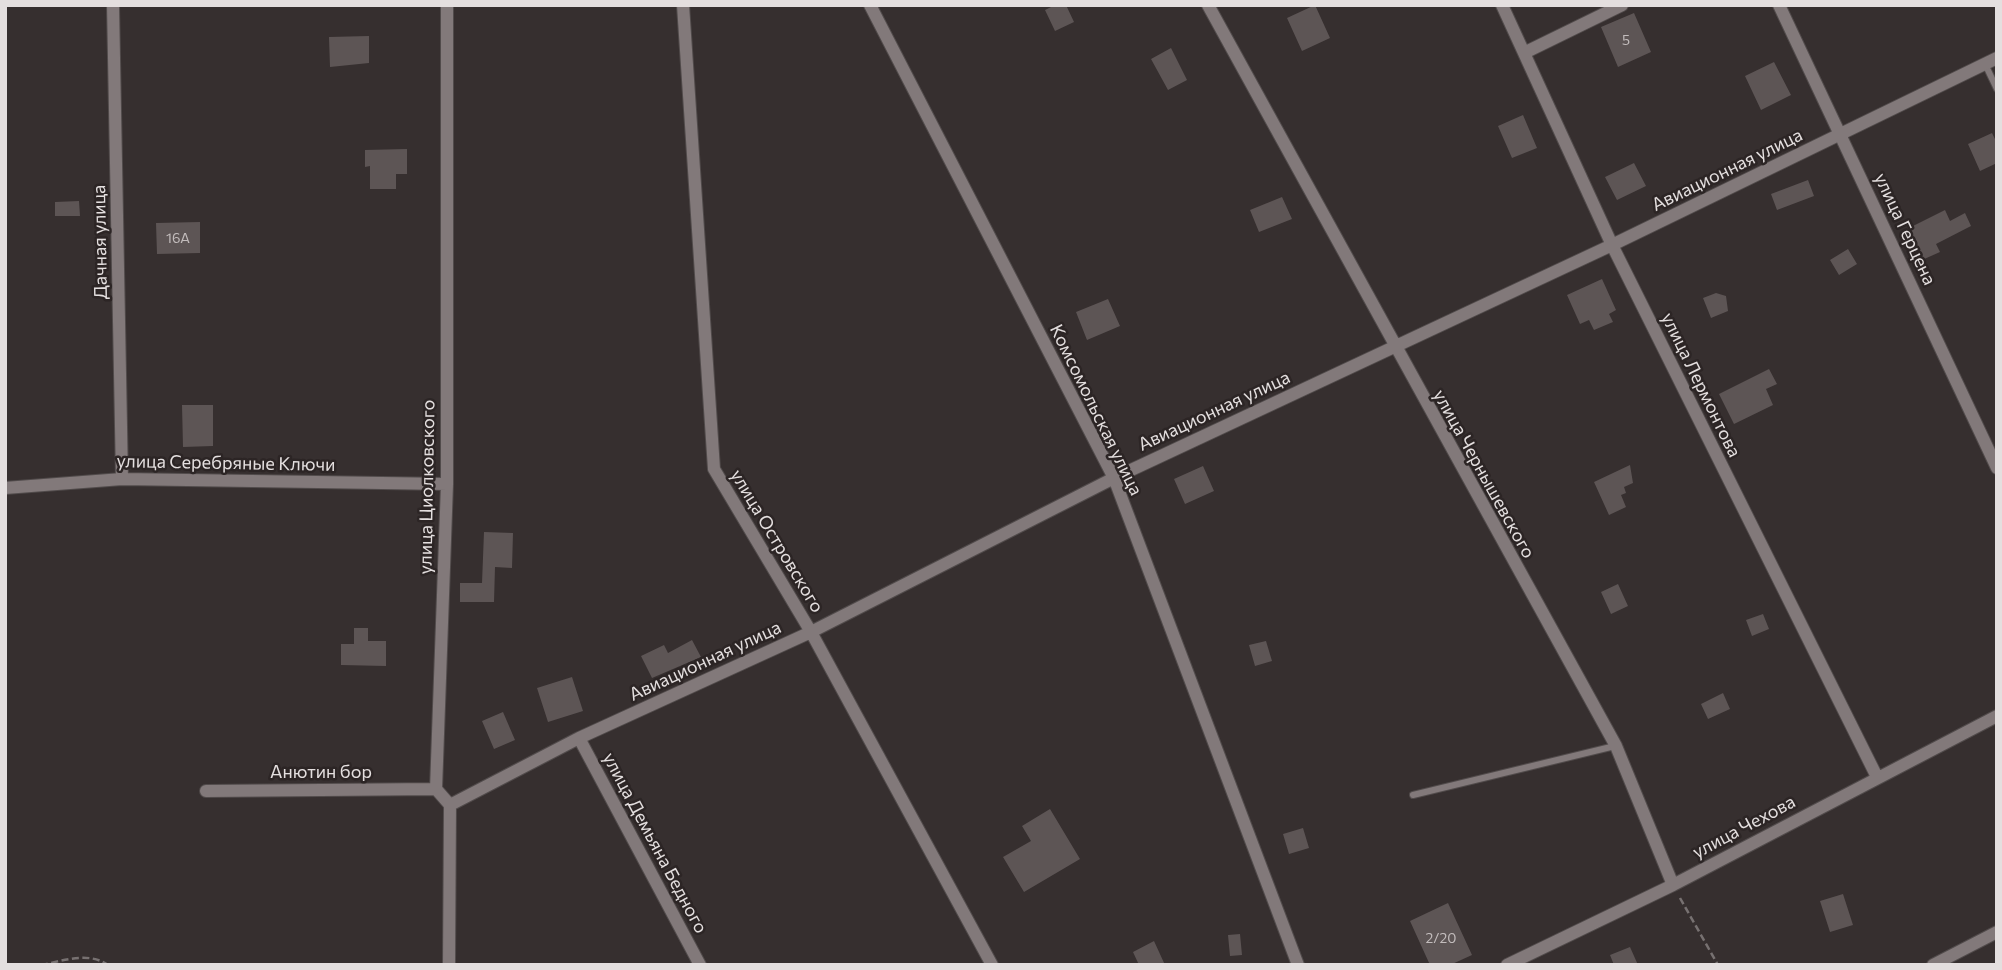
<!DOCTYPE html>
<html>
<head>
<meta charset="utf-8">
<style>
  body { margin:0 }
  #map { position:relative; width:2002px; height:970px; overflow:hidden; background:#362f2f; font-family:Commissioner,sans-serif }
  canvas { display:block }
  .frame { position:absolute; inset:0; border:7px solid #e4dfdf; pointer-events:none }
</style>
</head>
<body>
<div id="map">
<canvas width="2002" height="970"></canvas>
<div class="frame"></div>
</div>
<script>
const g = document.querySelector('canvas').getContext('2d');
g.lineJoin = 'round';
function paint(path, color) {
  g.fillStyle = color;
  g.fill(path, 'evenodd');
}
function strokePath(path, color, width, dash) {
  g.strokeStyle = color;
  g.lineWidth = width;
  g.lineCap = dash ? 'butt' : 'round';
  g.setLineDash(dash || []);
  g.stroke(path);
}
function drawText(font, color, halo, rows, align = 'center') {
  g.font = font + ' Commissioner,sans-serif';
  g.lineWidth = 5;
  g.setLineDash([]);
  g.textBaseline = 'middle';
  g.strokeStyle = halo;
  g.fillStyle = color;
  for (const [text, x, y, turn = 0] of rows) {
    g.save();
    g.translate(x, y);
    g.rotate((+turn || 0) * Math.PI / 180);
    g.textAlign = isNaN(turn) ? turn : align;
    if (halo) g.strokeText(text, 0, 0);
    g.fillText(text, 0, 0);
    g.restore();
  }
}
paint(new Path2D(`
  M 1055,5 L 1066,5 L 1074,22 L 1055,31 L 1045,10 Z
  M 1315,5 L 1330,38 L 1302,51 L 1287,18 Z
  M 1634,13 L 1651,52 L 1618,67 L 1601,27 Z
  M 369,36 L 369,63 L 330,67 L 329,37 Z
  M 1171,48 L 1187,80 L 1168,90 L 1151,59 Z
  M 1774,62 L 1791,95 L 1761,110 L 1745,76 Z
  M 1523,115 L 1537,148 L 1512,158 L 1498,126 Z
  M 1992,133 L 1997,143 L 1997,163 L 1980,171 L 1968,144 Z
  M 407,149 L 407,174 L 396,174 L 396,189 L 370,189 L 370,166 L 365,167 L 365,150 Z
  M 1634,163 L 1646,186 L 1617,200 L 1605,177 Z
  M 1808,180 L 1814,196 L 1777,210 L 1771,194 Z
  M 1282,197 L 1292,219 L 1259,232 L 1250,210 Z
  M 79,201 L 80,216 L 55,216 L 55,202 Z
  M 1945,210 L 1950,221 L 1965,213 L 1971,226 L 1936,244 L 1940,252 L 1922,260 L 1907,229 Z
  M 200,222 L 200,253 L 157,254 L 156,223 Z
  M 1848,249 L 1857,264 L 1839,275 L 1830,260 Z
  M 1602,279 L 1616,310 L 1609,314 L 1613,322 L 1594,330 L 1589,320 L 1580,324 L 1567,295 Z
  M 1716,293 L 1726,296 L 1728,311 L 1711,318 L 1703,298 Z
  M 1108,299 L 1120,326 L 1087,340 L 1076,312 Z
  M 1769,369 L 1777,384 L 1766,389 L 1773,405 L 1734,424 L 1719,394 Z
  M 182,405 L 213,405 L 213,446 L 183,447 Z
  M 1630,465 L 1633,483 L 1624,487 L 1626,493 L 1621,495 L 1626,507 L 1609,515 L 1594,482 Z
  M 1203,466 L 1214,491 L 1185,504 L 1174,479 Z
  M 484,532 L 513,533 L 512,568 L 495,567 L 494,602 L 460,602 L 460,583 L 482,583 Z
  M 1618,584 L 1628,606 L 1611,614 L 1601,592 Z
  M 1763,614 L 1769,629 L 1752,636 L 1746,620 Z
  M 354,628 L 368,628 L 368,641 L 386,641 L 386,666 L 341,665 L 341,644 L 354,644 Z
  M 692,640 L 701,657 L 652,678 L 641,656 L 664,645 L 668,653 Z
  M 1266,641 L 1272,661 L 1255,666 L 1249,645 Z
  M 572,677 L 583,711 L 548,722 L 537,688 Z
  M 1723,693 L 1730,709 L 1708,719 L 1701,704 Z
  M 503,712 L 515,740 L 494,749 L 482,721 Z
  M 1050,809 L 1080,859 L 1024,892 L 1003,857 L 1031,841 L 1022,826 Z
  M 1303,828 L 1309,848 L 1289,854 L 1283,834 Z
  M 1843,894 L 1853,925 L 1830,932 L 1820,901 Z
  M 1448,903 L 1472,955 L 1450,965 L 1430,965 L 1410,921 Z
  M 1240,934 L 1242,955 L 1230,956 L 1228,935 Z
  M 1154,941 L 1165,965 L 1139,965 L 1133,952 Z
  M 1630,947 L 1638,965 L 1614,965 L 1610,955 Z`), '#5d5555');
const lane = new Path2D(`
  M 1985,64 L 1997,89
  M 1413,795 L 1615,746`);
const street = new Path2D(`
  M 113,5 L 122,479
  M 447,5 L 447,484 L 436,789 L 450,805 L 449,965
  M 683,5 L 714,469 L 811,632 L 992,965
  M 870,5 L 1114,478 L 1298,965
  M 1208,5 L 1616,746 L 1673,885
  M 1502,5 L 1612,245 L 1877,777
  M 1779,5 L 1997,468
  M 1526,52 L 1622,5
  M 5,488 L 122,479 L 447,484
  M 579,738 L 700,965
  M 206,791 L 436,789
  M 450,805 L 579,738 L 811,632 L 1114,478 L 1612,245 L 1997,58
  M 1507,965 L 1673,885 L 1997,716
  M 1933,965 L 1997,932`);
strokePath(lane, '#514b4b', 8);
strokePath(street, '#514b4b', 14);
strokePath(new Path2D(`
  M 1680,898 L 1718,965
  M 41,965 C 63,961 88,951 108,965`), '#777171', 2.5, [7, 3.5]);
strokePath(lane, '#82797a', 6);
strokePath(street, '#82797a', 12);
drawText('14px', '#c2bcbc', null, [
  ["5",1626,40],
  ["16А",178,238],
  ["2/20",1441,938]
]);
drawText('18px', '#e4dfdf', '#2c2525', [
  ["Авиационная улица",1727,170,-26],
  ["улица Герцена",1905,229,65],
  ["Дачная улица",100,242,-91],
  ["улица Лермонтова",1701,385,64],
  ["Комсомольская улица",1096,410,64],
  ["Авиационная улица",1214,411,-25],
  ["улица Серебряные Ключи",226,463,1],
  ["улица Чернышевского",1484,474,61],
  ["улица Циолковского",427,487,-89],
  ["улица Островского",777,541,59],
  ["Авиационная улица",705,661,-25],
  ["Анютин бор",321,772],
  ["улица Чехова",1744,827,-28],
  ["улица Демьяна Бедного",655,843,62]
]);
</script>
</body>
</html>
